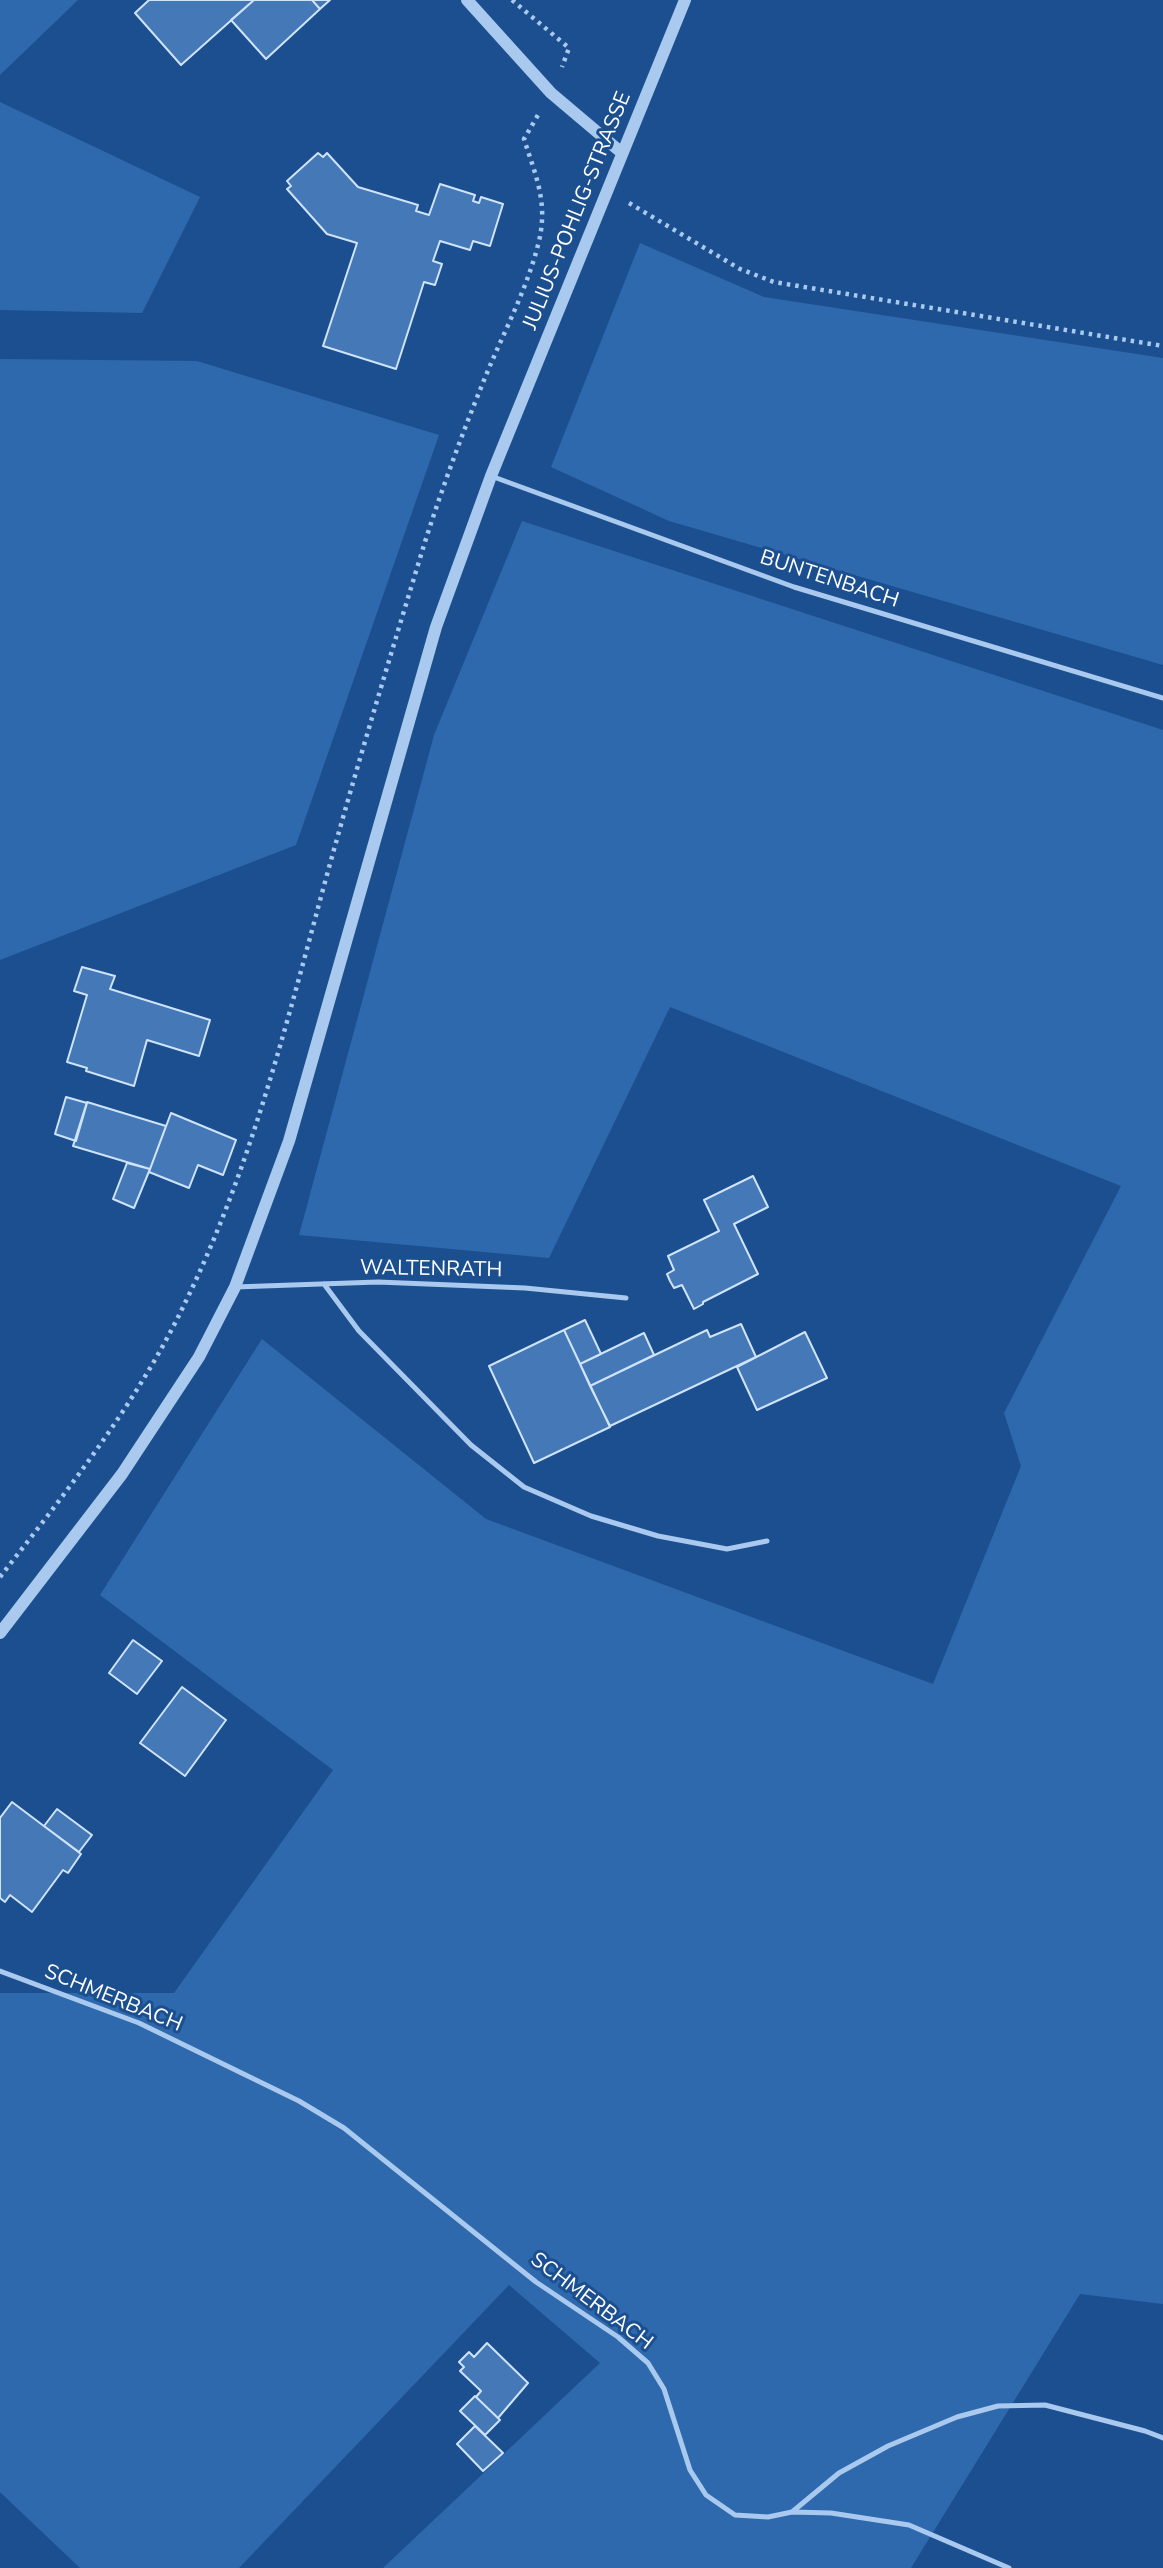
<!DOCTYPE html>
<html>
<head>
<meta charset="utf-8">
<style>
  body { margin:0 }
  canvas { display:block; background:#1b4f8f }
</style>
</head>
<body>
<canvas width="1163" height="2568"></canvas>
<script>
const g = document.querySelector('canvas').getContext('2d');
g.lineJoin = 'round';
function paint(path, color) {
  g.fillStyle = color;
  g.fill(path, 'evenodd');
}
function strokePath(path, color, width, dash) {
  g.strokeStyle = color;
  g.lineWidth = width;
  g.lineCap = dash ? 'butt' : 'round';
  g.setLineDash(dash || []);
  g.stroke(path);
}
function drawText(font, color, halo, rows, align = 'center') {
  g.font = font + ' "Nunito Sans",sans-serif';
  g.lineWidth = 6;
  g.setLineDash([]);
  g.textBaseline = 'middle';
  g.strokeStyle = halo;
  g.fillStyle = color;
  for (const [text, x, y, turn = 0] of rows) {
    g.save();
    g.translate(x, y);
    g.rotate((+turn || 0) * Math.PI / 180);
    g.textAlign = isNaN(turn) ? turn : align;
    if (halo) g.strokeText(text, 0, 0);
    g.fillText(text, 0, 0);
    g.restore();
  }
}
paint(new Path2D(`
  M 0,0 L 78,0 L 0,75 Z
  M 0,102 L 200,197 L 142,313 L 0,310 Z
  M 640,243 L 764,297 L 1163,358 L 1163,665 L 669,521 L 551,467 Z
  M 0,359 L 197,361 L 439,435 L 296,845 L 0,960 Z
  M 522,521 L 1163,730 L 1163,2304 L 1080,2294 L 911,2568 L 383,2568 L 600,2363 L 509,2285 L 239,2568 L 80,2568 L 0,2492 L 0,1993 L 174,1993 L 333,1770 L 100,1595 L 262,1339 L 486,1519 L 933,1684 L 1021,1466 L 1004,1413 L 1121,1186 L 670,1007 L 549,1258 L 299,1235 L 434,735 Z`), '#2e69ad');
const building = new Path2D(`
  M 149,0 L 254,0 L 181,65 L 135,13 Z
  M 254,0 L 312,0 L 320,9 L 266,59 L 231,20 Z
  M 312,0 L 330,0 L 320,9 Z
  M 318,153 L 323,157 L 327,153 L 358,187 L 418,205 L 416,211 L 429,215 L 440,184 L 475,195 L 473,201 L 479,203 L 481,197 L 503,204 L 490,246 L 473,241 L 470,250 L 440,241 L 433,261 L 442,264 L 435,285 L 424,282 L 396,369 L 323,346 L 357,243 L 327,234 L 287,189 L 291,186 L 287,181 Z
  M 82,967 L 115,976 L 110,989 L 210,1020 L 199,1056 L 147,1040 L 134,1086 L 86,1071 L 87,1068 L 67,1062 L 87,995 L 74,991 Z
  M 66,1097 L 87,1103 L 76,1141 L 55,1134 Z
  M 87,1102 L 166,1126 L 150,1169 L 73,1146 Z
  M 171,1113 L 236,1140 L 223,1175 L 198,1165 L 189,1188 L 149,1172 Z
  M 127,1163 L 150,1169 L 134,1208 L 113,1199 Z
  M 753,1176 L 768,1207 L 734,1224 L 758,1274 L 703,1302 L 703,1304 L 694,1309 L 682,1285 L 674,1288 L 670,1281 L 667,1274 L 674,1270 L 668,1256 L 719,1231 L 704,1200 Z
  M 585,1320 L 601,1354 L 580,1364 L 564,1330 Z
  M 741,1324 L 756,1357 L 610,1426 L 590,1386 L 707,1330 L 710,1337 Z
  M 564,1330 L 610,1427 L 534,1463 L 489,1366 Z
  M 805,1332 L 827,1378 L 757,1410 L 737,1367 Z
  M 644,1333 L 654,1355 L 590,1386 L 580,1364 Z
  M 133,1640 L 162,1661 L 137,1694 L 109,1673 Z
  M 182,1687 L 226,1720 L 185,1776 L 140,1743 Z
  M 12,1802 L 81,1854 L 68,1873 L 63,1870 L 32,1912 L 10,1895 L 5,1902 L 0,1898 L 0,1818 Z
  M 57,1809 L 92,1835 L 79,1852 L 44,1826 Z
  M 487,2343 L 528,2383 L 498,2418 L 476,2397 L 481,2391 L 460,2371 L 464,2367 L 459,2362 L 469,2352 L 474,2357 Z
  M 475,2396 L 500,2420 L 485,2435 L 460,2411 Z
  M 475,2426 L 503,2453 L 483,2471 L 457,2444 Z`);
paint(building, '#4478b7');
strokePath(building, '#cfe3fa', 2);
strokePath(new Path2D(`
  M 512,0 L 569,48 L 562,67
  M 629,203 L 740,269 L 774,282 L 1163,346
  M 0,1577 C 67,1491 137,1403 184,1305 C 250,1171 286,1026 325,882 C 356,769 390,657 424,545 C 443,485 465,426 489,368 C 506,328 527,288 538,245 C 549,204 536,177 524,139 L 538,115`), '#a9c9ee', 4.5, [3.5, 5]);
strokePath(new Path2D(`
  M 491,476 L 794,587 L 1163,698
  M 324,1284 L 359,1331 L 471,1445 L 524,1487 L 591,1516 L 658,1536 L 727,1549 L 767,1541
  M 235,1287 L 378,1282 L 525,1288 L 626,1298
  M 0,1971 L 139,2023 L 299,2101 L 344,2128 L 536,2282 L 618,2337 L 648,2363 L 664,2389 L 690,2470 L 706,2495 L 735,2515 L 768,2517 L 792,2512 L 839,2473 L 888,2446 L 957,2417 L 998,2406 L 1045,2405 L 1145,2431 L 1163,2438
  M 792,2512 L 831,2513 L 909,2525 L 1009,2568`), '#a9c9ee', 5);
strokePath(new Path2D(`
  M 467,0 L 551,93 L 622,153
  M 0,1633 L 122,1474 L 199,1357 L 235,1287 L 289,1141 L 436,627 L 491,476 L 685,0`), '#a9c9ee', 12);
drawText('21px', '#fff', '#1b4f8f', [
  ["JULIUS-POHLIG-STRASSE",578,211,-68],
  ["BUNTENBACH",829,580,18],
  ["WALTENRATH",431,1270,1],
  ["SCHMERBACH",113,1999,22],
  ["SCHMERBACH",591,2302,37]
]);
</script>
</body>
</html>
